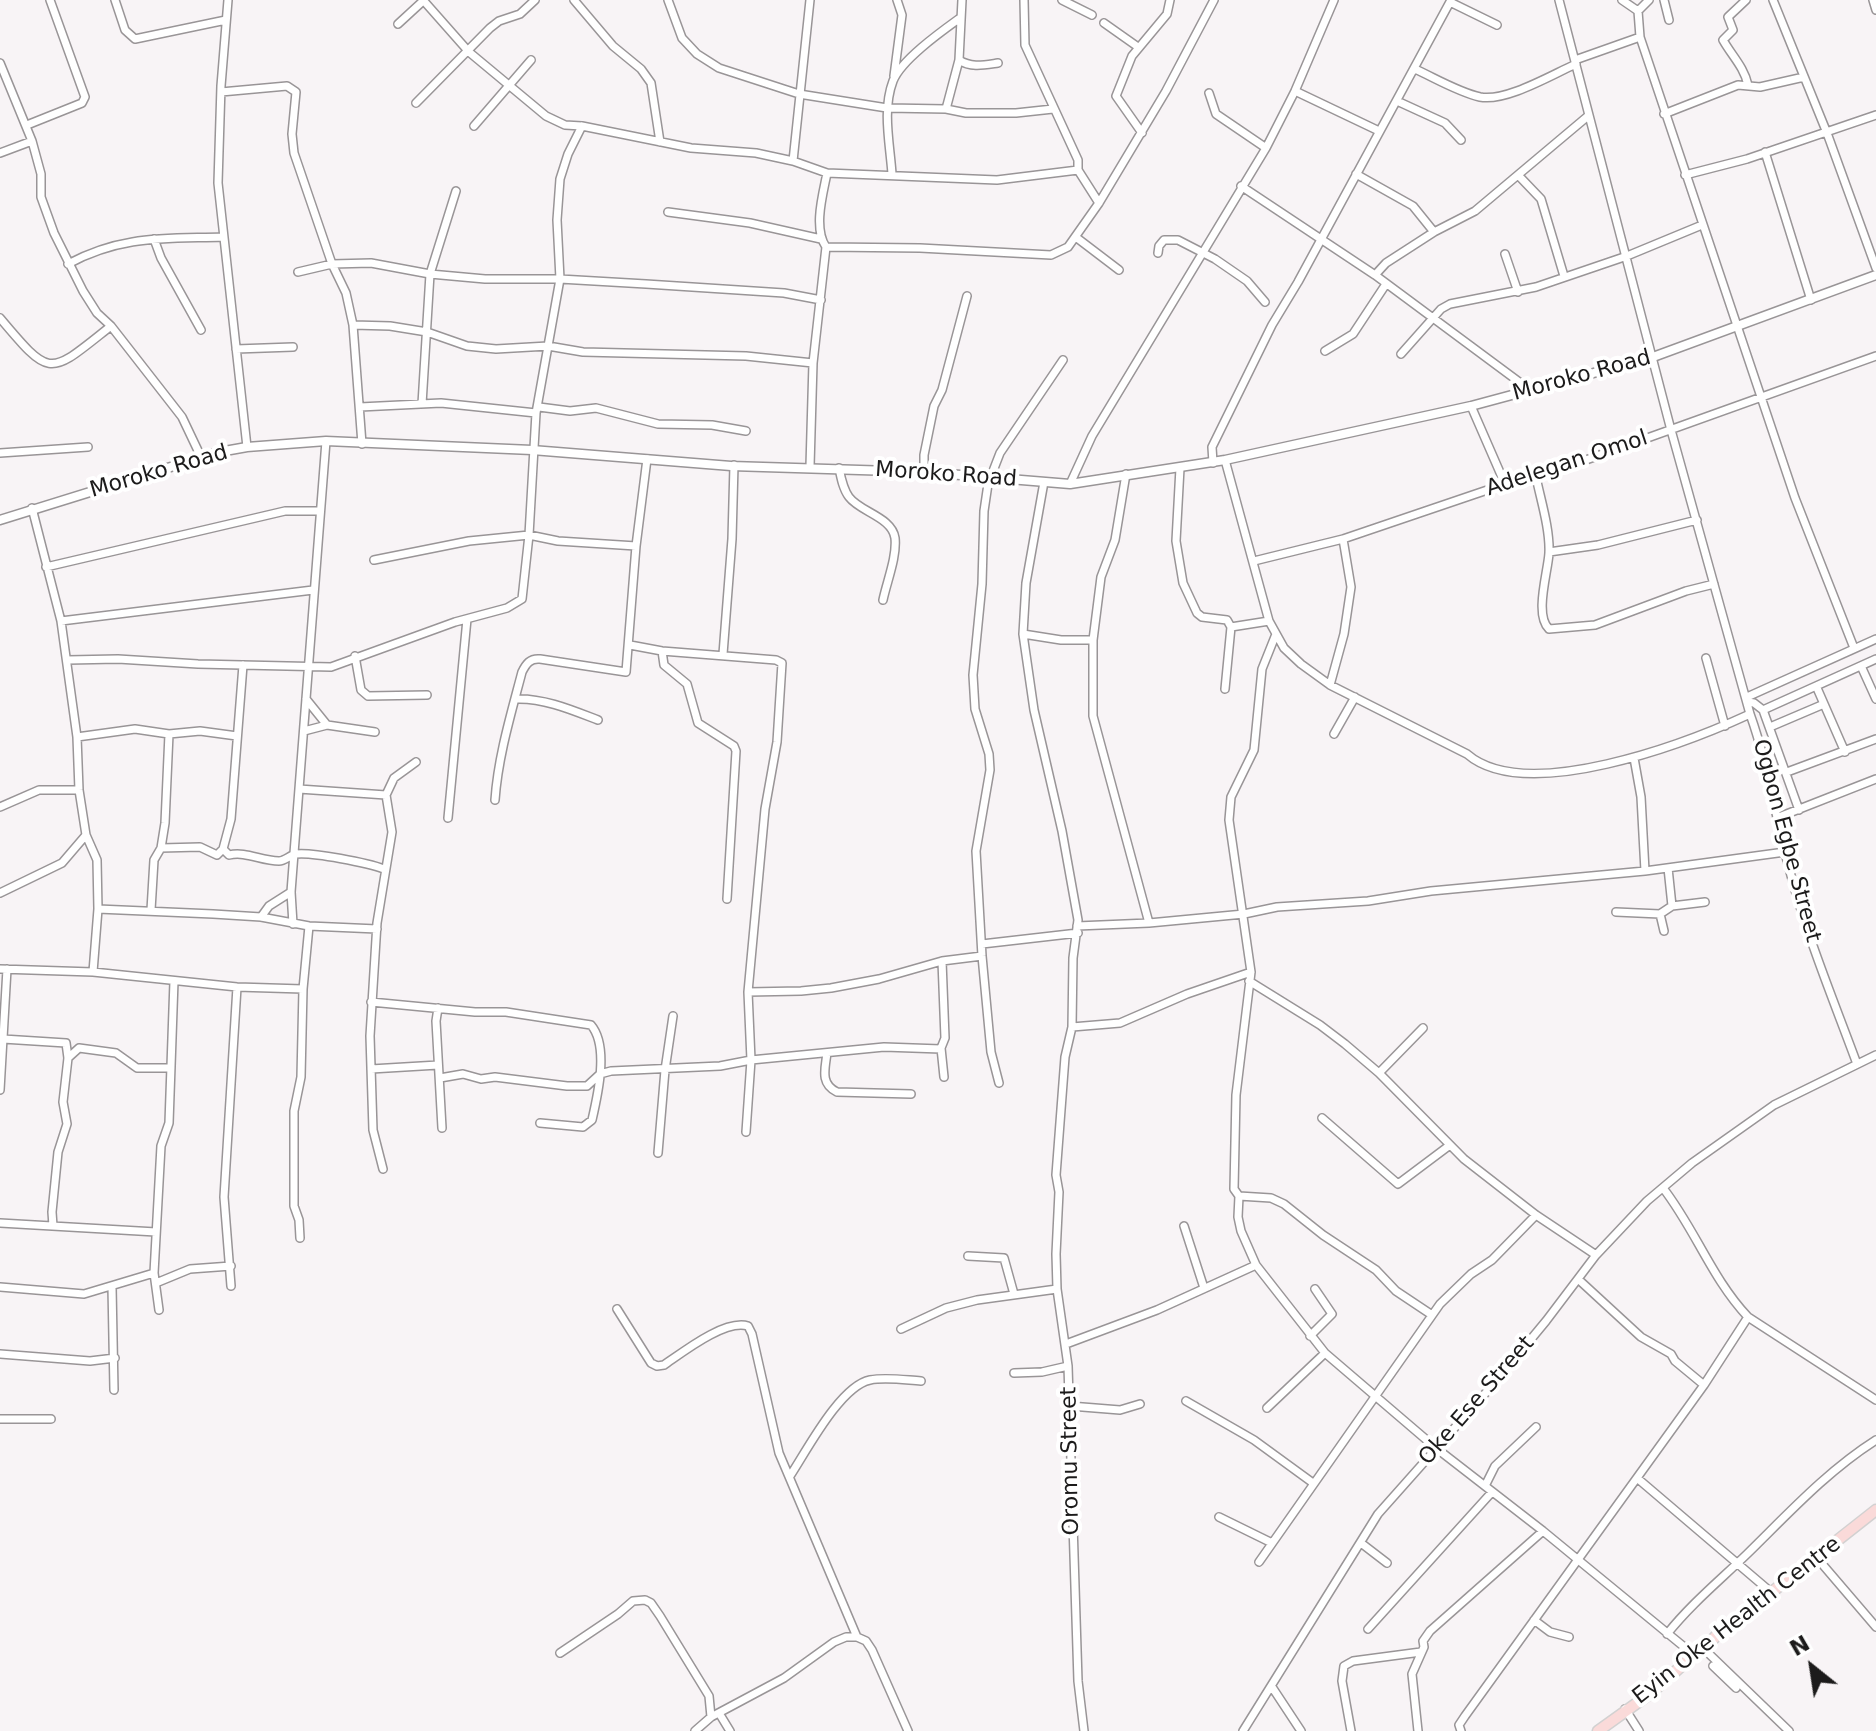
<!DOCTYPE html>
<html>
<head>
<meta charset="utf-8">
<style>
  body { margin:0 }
  #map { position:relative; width:1876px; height:1731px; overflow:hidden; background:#f8f4f6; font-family:"DejaVu Sans",sans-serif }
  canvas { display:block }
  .north { position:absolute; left:1772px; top:1627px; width:80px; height:80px; -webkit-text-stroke:6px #fff; paint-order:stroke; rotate:330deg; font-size:22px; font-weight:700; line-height:32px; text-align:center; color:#1c1b1b }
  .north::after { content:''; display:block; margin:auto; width:28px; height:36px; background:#1c1b1b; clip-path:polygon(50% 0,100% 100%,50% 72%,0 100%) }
</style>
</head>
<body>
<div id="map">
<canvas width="1876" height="1731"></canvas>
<div class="north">N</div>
</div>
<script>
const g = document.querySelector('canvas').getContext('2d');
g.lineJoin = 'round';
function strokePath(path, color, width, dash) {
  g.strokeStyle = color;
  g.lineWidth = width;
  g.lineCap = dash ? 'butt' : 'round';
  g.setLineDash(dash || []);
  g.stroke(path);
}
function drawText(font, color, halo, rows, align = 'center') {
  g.font = font + ' "DejaVu Sans",sans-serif';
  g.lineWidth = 8;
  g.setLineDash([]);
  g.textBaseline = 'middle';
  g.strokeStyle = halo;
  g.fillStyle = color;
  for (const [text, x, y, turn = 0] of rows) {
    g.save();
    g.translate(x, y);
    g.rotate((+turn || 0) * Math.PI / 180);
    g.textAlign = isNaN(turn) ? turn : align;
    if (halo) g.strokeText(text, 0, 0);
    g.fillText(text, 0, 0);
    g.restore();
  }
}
const minor = new Path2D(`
  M 115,0 L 125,30 L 135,39 L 226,20
  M 228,0 L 221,86 L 218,183 L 247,447
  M 423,0 L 469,52 L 546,116 L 565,125 L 582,126 L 691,148 L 756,153 L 793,161 L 827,173 L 997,180 L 1078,170
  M 574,0 L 613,46 L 641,69 L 651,83 L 660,142
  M 668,0 L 682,38 L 697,54 L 719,68 L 799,94 L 887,108 L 946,109 L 966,113 L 1016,113 L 1053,109
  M 1024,0 L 1025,45 L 1078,160 L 1078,170 L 1099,203
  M 1062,0 L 1092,15
  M 1559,0 L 1671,430 L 1750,714 C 1768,764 1775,816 1789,868 C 1806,934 1833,999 1857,1064
  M 1622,0 L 1638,11
  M 1649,0 L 1638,11 L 1640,37 L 1795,498 L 1854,648
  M 1664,0 L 1669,20
  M 1746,0 L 1728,17 L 1733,30 L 1723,40 C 1732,56 1744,67 1748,85
  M 1773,0 L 1827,133 L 1876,268
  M 1873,0 L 1876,10
  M 1450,2 L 1497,25
  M 1104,23 L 1138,47
  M 398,24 L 423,1
  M 959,60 C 971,68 984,65 998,63
  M 1575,60 L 1640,37
  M 0,63 L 32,141 L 41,174 L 41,197 L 54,233 L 83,291 L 97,313 L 111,326 L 182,417 L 201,457
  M 1415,69 C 1435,78 1458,92 1480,97 C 1506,102 1551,75 1576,64
  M 894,76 L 902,15 L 897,0
  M 1295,91 L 1379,131
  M 221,92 L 287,86 L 296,92 L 292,134 L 294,153 L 332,264 L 346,293 L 353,325 L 362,444
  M 1209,93 L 1216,114 L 1266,148
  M 1397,101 L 1445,123 L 1461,140
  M 416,103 L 490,28 L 499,21 L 520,14 L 535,0
  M 946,109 L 959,60 L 962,0
  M 1664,114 L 1738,85 L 1760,87 L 1804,77
  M 27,125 L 82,103 L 85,97 L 50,0
  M 474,126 L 531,60
  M 1142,133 L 1116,96 L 1132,56 L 1167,14 L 1170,0
  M 1765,152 L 1811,300
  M 0,153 L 32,141
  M 793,161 L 810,0
  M 892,174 C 890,144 882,110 893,81 C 901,60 942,31 960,18
  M 1356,174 L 1413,206 L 1434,232
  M 1518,175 L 1541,199 L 1564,276
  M 1685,175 L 1747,159 L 1876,115
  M 1241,186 L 1375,275 L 1530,390
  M 668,212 L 750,223 L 821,239
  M 1077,238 L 1119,270
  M 154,239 L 161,258 L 201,330
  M 826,247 L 920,248 L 1051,255 L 1068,247 L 1099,203 L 1166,91 L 1214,0
  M 1158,253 L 1159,246 L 1164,240 L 1178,240 L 1215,259 L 1247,281 L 1265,302
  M 1505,254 L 1518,292
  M 68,264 C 122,235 164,239 223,237
  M 298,272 L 332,264 L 371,263 L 430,274 L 485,279 L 560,279 L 646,284 L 784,293 L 821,300
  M 1375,275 L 1386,263 L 1434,232 L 1475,211 L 1588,116
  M 0,318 C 52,380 49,375 111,326
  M 353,325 L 390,326 L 427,332 L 467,346 L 496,349 L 548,346 L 583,352 L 746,356 L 813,363
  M 236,349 L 293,347
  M 1325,351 L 1353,334 L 1386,284
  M 1401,354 L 1441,309 L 1450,304 L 1536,287 L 1627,256 L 1702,225
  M 422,404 L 430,274 L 456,191
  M 1471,406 L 1505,484
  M 360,407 L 441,403 L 536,413
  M 539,407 L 570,411 L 596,408 L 658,424 L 712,425 L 746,431
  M 0,453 L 88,447
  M 1225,460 L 1269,621 L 1284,648 L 1301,664 L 1330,685 L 1467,754 C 1526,805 1687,743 1750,714
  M 1213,463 L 1212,447 L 1272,325 L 1298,282 L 1451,0
  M 810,466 L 813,363 L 826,247 C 813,228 823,194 827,173
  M 839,468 C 841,478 843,489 849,497 C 860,512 892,517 895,538 C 897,557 887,581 883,600
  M 1180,468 L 1176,541 L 1183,583 L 1197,613 L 1202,617 L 1227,620 L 1231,627
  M 924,472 L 924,455 L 934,406 L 942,390 L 967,296
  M 1126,474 L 1115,540 L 1101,577 L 1093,640 L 1093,716 L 1149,923
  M 1536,477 C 1541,501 1550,529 1549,553 C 1548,572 1534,615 1549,629 L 1595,625 L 1686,591 L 1714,584
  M 1044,482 L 1026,583 L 1023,634 L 1034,710 L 1062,831 L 1078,920 L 1073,958 L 1072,1027 L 1065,1057 L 1056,1175 L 1059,1192 L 1056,1254 L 1057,1289 L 1068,1366 L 1078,1681 L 1084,1731
  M 1070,484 L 1092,436 L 1266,148 L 1295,91 L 1334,0
  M 32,508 L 61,621 L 77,737 L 79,790 L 86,835 L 97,860 L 98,909 L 93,972
  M 1549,552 L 1598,545 L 1697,520
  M 374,560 L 469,541 L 529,535 L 558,541 L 636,546
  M 1254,561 L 1343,539 L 1505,484 L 1572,465 L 1876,356
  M 46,567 L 285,511 L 319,511
  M 61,621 L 313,590
  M 1023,634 L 1061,640 L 1093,640
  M 1276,634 L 1262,669 L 1254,750 L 1231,797 L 1229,820 L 1251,972 L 1236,1095 L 1234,1189 L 1239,1196 L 1238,1217 L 1241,1231 L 1256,1265 L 1325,1353 L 1436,1448 L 1543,1531 L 1694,1655
  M 630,645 L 662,651 L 776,660 L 782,663 L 777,742 L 765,809 L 748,992 L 751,1060 L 746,1132
  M 662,651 L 664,665 L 687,684 L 698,723 L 734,746 L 736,751 L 727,899
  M 723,654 L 732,539 L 734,465
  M 355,656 L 361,690 L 368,696 L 427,695
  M 1706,658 L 1725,726
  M 68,660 L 118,659 L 198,664 L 331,667 L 455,622 L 507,608 L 522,599 L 529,535 L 536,413 L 560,279 L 557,220 L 560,179 L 568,154 L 582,126
  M 1861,666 L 1876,699
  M 1330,685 L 1344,634 L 1351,587 L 1343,539
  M 1817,688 L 1845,752
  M 1225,689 L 1231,627 L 1269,621
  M 1747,697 L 1876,639
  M 306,699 L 327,725
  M 516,699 C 544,698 572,710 598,720
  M 1748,702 L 1754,703 L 1763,710 L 1799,810
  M 1763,710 L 1876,659
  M 1770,727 L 1824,704
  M 304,731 L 327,725 L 375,732
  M 1334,734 L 1355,697
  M 77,737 L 135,729 L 169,734 L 200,731 L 237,736
  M 1634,758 L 1641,797 L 1645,871
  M 1787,772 L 1876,739
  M 299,789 L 386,795
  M 495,800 C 498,757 511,714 522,672 C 526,664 530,658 540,659 L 626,672 L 636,546 L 647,459
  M 0,807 L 39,790 L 79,790
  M 1779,817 L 1876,779
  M 448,818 L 467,619
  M 161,848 L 200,847 L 217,855 L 223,849 L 229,855 C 246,851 261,861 279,861 C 285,861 290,855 296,854 C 313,852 368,863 384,869
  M 223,849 L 231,819 L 243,665
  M 0,893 L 62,863 L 86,835
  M 1672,906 L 1705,902
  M 98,909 L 213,914 L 261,917 L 309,926 L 377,929
  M 151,910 L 154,860 L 161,848 L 165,823 L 169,734
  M 1616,912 L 1660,914 L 1664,931
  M 1660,914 L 1672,906 L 1668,868
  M 261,917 L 269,906 L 291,892
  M 293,924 L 291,892 L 326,441
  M 1077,926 L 1149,923 L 1244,914 L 1277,907 L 1368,901 L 1431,891 L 1645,871 L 1785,852
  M 982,944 L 1078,933
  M 942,961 L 945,1038 L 941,1048 L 944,1077
  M 0,969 L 93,972 L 237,987 L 303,989
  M 1249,981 L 1320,1025 L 1345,1044 L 1379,1073 L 1464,1159 L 1536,1215 L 1596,1255
  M 748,992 L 801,991 L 831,988 L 879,979 L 942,961 L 982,956
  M 371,1002 L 475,1012 L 506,1012 L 591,1025 C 609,1046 598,1094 592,1120 L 583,1127 L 540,1123
  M 438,1008 L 436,1021 L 442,1128
  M 1072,1027 L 1120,1023 L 1187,994 L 1251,972
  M 3,1039 L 66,1043 L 68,1058 L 63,1102 L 67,1124 L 58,1152 L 52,1212 L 53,1226
  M 827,1053 C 825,1069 820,1084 837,1092 L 911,1094
  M 68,1058 L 79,1048 L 116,1053 L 137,1068 L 171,1068
  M 371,1069 L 438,1065
  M 1379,1073 L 1423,1028
  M 440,1078 L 463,1074 L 481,1079 L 495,1077 L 567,1086 L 587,1086 L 600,1074 L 611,1071 L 720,1066 L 751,1060 L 884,1047 L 941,1049
  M 999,1083 L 991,1052 L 982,956 L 976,851 L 990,770 L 989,754 L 975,709 L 973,675 L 982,584 L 984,511 L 988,484 L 1000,453 L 1063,360
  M 0,1090 L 7,969
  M 1322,1118 L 1398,1184 L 1450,1145
  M 658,1153 L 665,1070 L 673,1016
  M 383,1169 L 373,1130 L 370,1036 L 377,923 L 392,832 L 386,795 L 394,778 L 416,762
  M 1663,1188 C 1695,1229 1712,1279 1748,1317 L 1876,1400
  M 1239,1196 L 1271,1198 L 1284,1204 L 1323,1235 L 1376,1270 L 1396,1291 L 1432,1315
  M 0,1223 L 156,1232
  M 1184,1226 L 1204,1288
  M 300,1238 L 299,1220 L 294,1206 L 294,1111 L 301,1077 L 303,989 L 309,926
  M 968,1256 L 1004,1258 L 1014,1294
  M 1578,1279 L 1641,1337 L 1671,1354 L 1675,1361 L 1704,1385
  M 156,1283 L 190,1269 L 231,1266
  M 231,1286 L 224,1197 L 237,987
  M 0,1287 L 84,1294 L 154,1273
  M 112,1287 L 114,1390
  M 617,1309 L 651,1363 L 657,1366 L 664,1365 C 683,1352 725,1319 748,1326 L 752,1334 L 779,1453 L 857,1637
  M 159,1310 L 154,1273 L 161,1146 L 169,1123 L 174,981
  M 901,1329 L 946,1308 L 977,1300 L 1057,1289
  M 1310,1336 L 1332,1314 L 1315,1289
  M 1066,1344 L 1157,1310 L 1256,1265
  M 0,1354 L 90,1361 L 115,1358
  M 1014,1373 L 1042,1372 L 1068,1366
  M 1186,1401 L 1254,1440 L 1313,1483
  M 1070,1406 L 1120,1410 L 1140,1404
  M 1267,1408 L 1325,1353
  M 0,1419 L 51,1419
  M 790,1476 C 806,1452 840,1386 870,1380 C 886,1377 905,1380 921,1381
  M 1637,1478 L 1772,1593
  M 1485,1486 L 1495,1466 L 1536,1427
  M 1219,1517 L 1272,1543
  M 1361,1543 L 1387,1563
  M 1817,1558 L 1876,1627
  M 1259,1562 L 1440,1304 L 1471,1274 L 1492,1260 L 1536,1215
  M 1534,1620 L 1550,1632 L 1569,1637
  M 1368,1629 L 1492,1492
  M 1667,1634 C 1691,1604 1719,1581 1746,1555 C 1787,1515 1827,1471 1876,1440
  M 1704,1649 L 1789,1731
  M 560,1653 L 618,1614 L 633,1601 L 645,1600 L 651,1603 L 660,1616 L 709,1696 L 711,1717
  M 1713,1666 L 1736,1688
  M 1272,1687 L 1301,1731
  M 1625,1709 L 1639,1731
  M 719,1713 L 730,1731
  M 695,1731 L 711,1717 L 784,1678 L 834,1642 L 846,1637 L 857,1637 L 866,1641 L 872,1650 L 908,1731
  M 1243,1731 L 1378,1514 L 1498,1379 L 1546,1321 L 1596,1255 L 1647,1201 L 1692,1163 L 1774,1105 L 1876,1055
  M 1351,1731 L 1342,1681 L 1344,1666 L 1353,1661 L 1421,1652
  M 1418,1731 L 1412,1674 L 1424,1647 L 1423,1641 L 1430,1631 L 1543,1531
  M 1461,1731 L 1459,1725 L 1465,1716 L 1704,1385 L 1748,1317`);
const tertiary = new Path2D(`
  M 0,520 L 219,452 L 247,447 L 326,441 L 532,450 L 731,466 L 924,472 L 1070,484 L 1225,460 L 1471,406 L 1653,357 L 1876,275`);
const primary = new Path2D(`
  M 1598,1731 L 1651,1693 L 1694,1655 L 1701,1652 L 1716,1636 L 1876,1510`);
strokePath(minor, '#999597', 10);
strokePath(tertiary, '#999597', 11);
strokePath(primary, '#d2d1d1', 13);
strokePath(minor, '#fff', 7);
strokePath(tertiary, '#fff', 8);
strokePath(primary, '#fadad9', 10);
drawText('22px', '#1c1b1b', '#fff', [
  ["Moroko Road",1582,376,-15],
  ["Adelegan Omol",1567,464,-18],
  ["Moroko Road",159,472,-16],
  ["Moroko Road",946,475,4],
  ["Ogbon Egbe Street",1786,841,75],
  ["Oke Ese Street",1477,1401,-49],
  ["Oromu Street",1071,1461,-91],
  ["Eyin Oke Health Centre",1737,1621,-38]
]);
</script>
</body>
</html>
